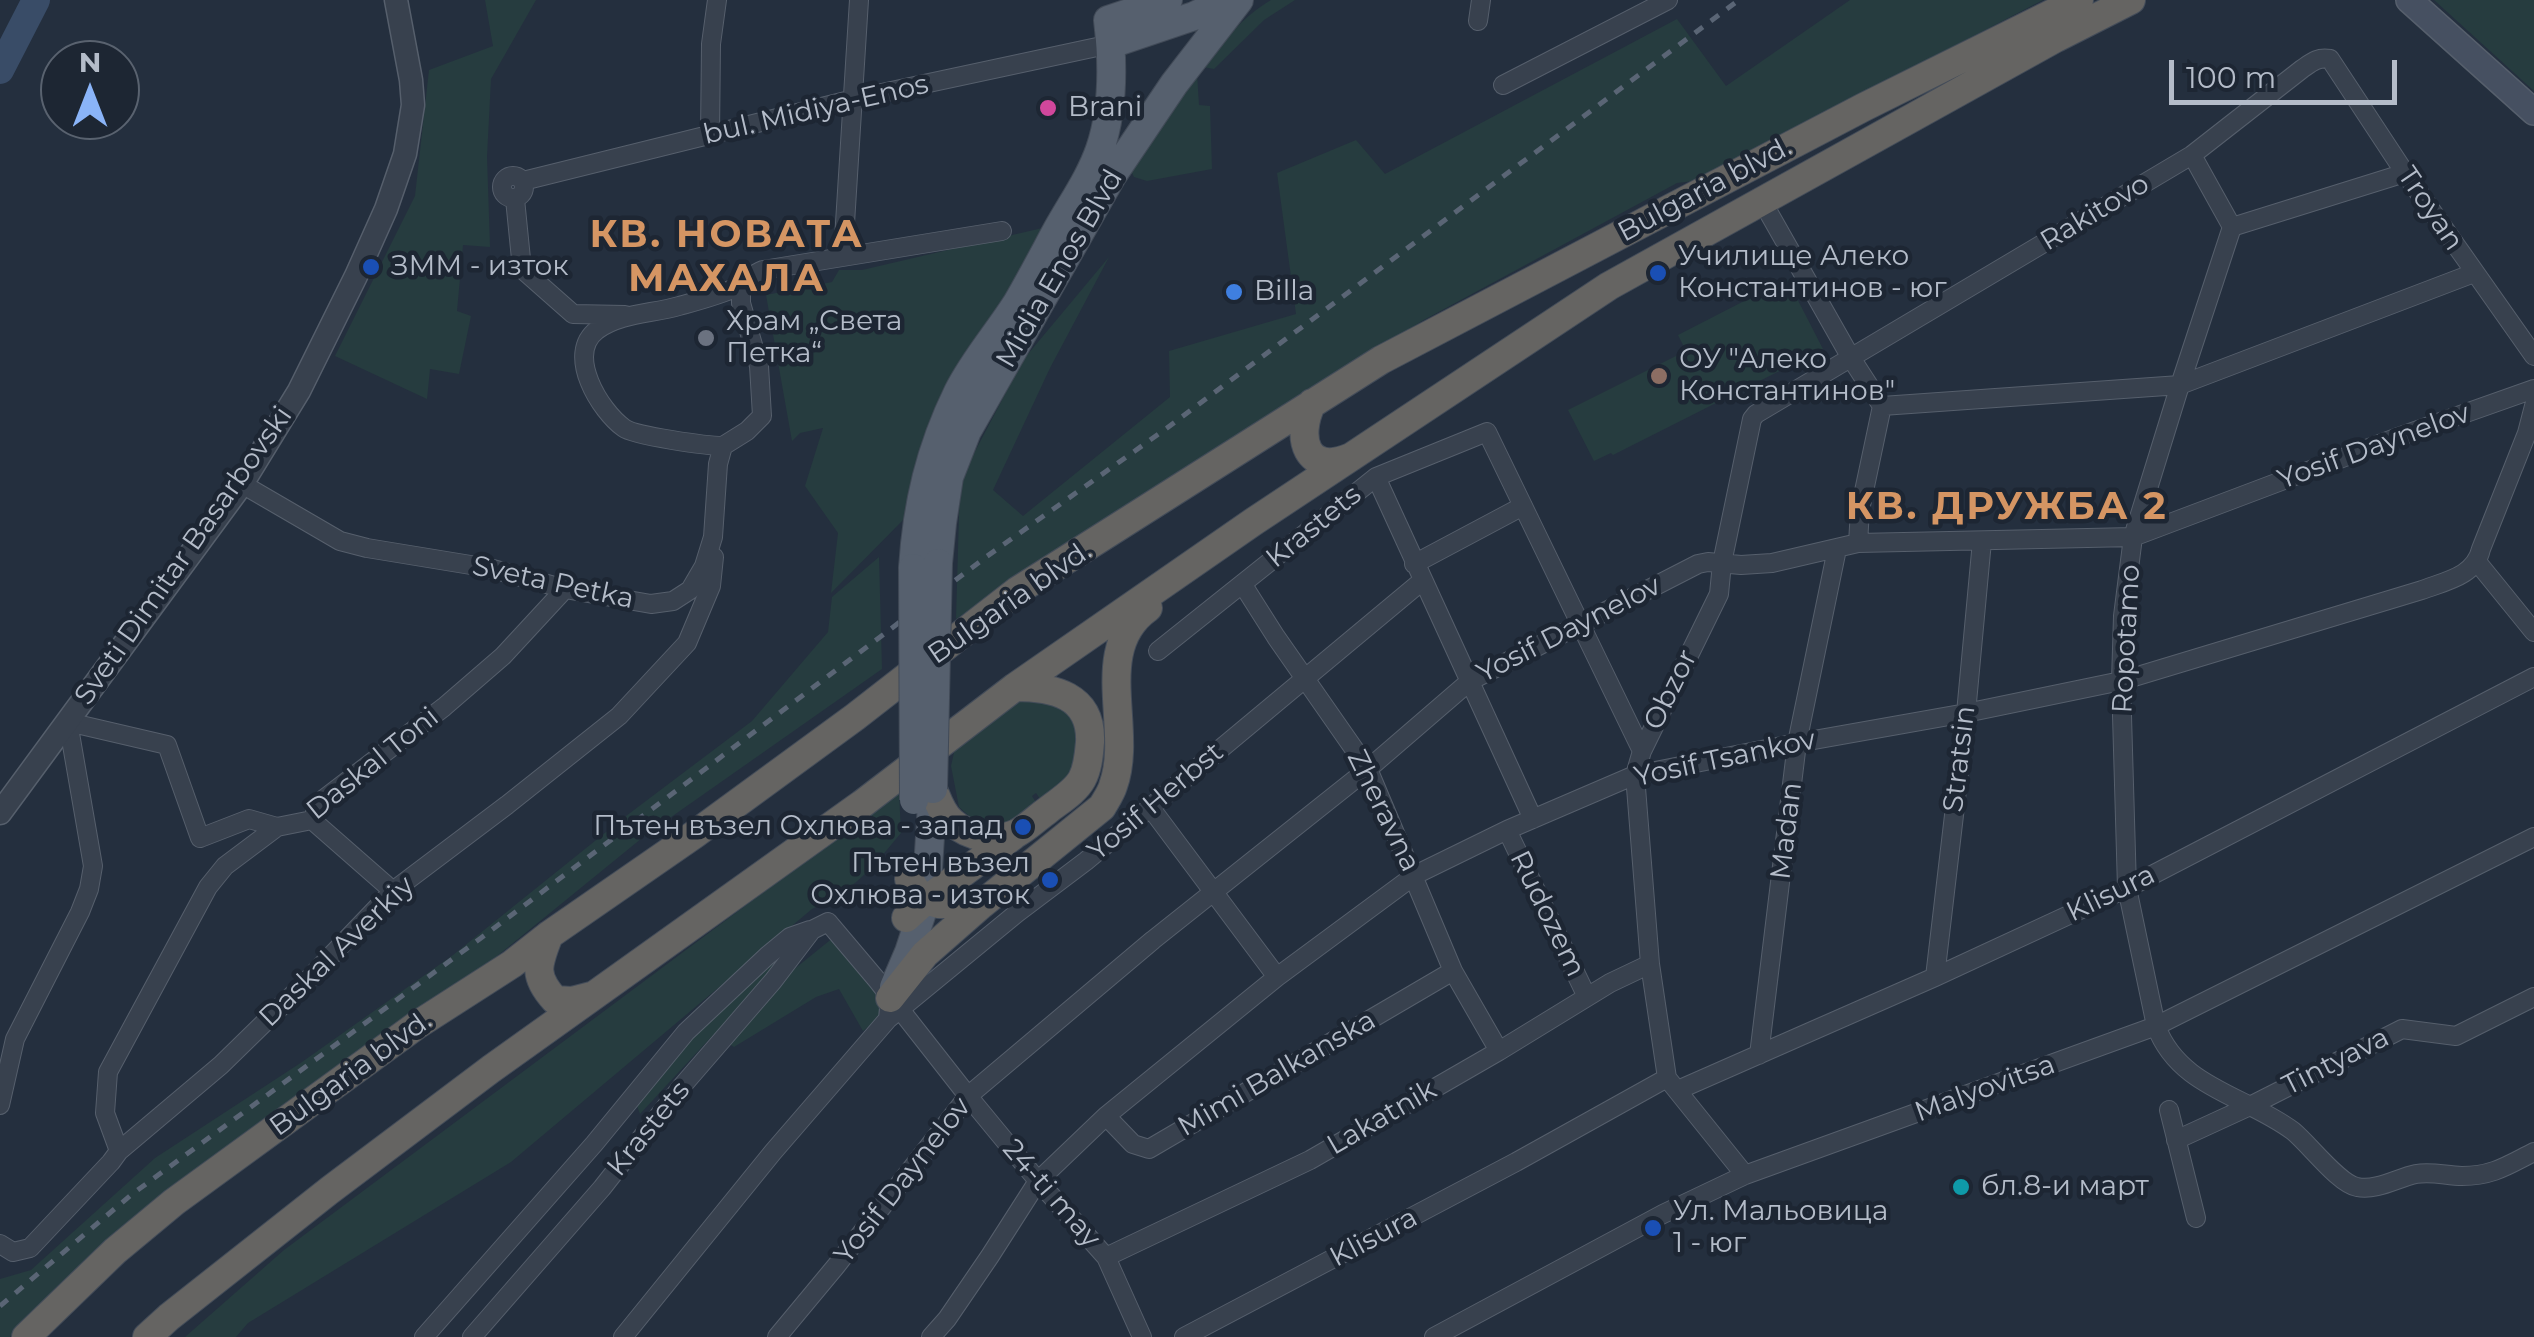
<!DOCTYPE html>
<html>
<head>
<meta charset="utf-8">
<style>
  body { margin:0 }
  #map { position:relative; width:2534px; height:1337px; overflow:hidden; background:#242f3e; font-family:Montserrat,sans-serif }
  canvas { display:block }
  .north { position:absolute; left:40px; top:40px; width:100px; height:100px; box-sizing:border-box; background:#1d2633; border:2px solid #59626f; border-radius:50%; rotate:0deg; font-size:28px; font-weight:700; line-height:40px; text-align:center; color:#b4bcc9 }
  .north::after { content:''; display:block; margin:auto; width:35px; height:45px; background:#8ab4f8; clip-path:polygon(50% 0,100% 100%,50% 72%,0 100%) }
  .scale { position:absolute; left:2169px; top:60px; width:228px; height:45px; box-sizing:border-box; border:5px solid #b4bcc9; border-top:0; padding-left:12px; font-size:30px; line-height:35px; white-space:nowrap; color:#b4bcc9; -webkit-text-stroke:8px #1d2633; paint-order:stroke }
</style>
</head>
<body>
<div id="map">
<canvas width="2534" height="1337"></canvas>
<div class="north">N</div>
<div class="scale">100 m</div>
</div>
<script>
const g = document.querySelector('canvas').getContext('2d');
g.lineJoin = 'round';
function paint(path, color) {
  g.fillStyle = color;
  g.fill(path, 'evenodd');
}
function strokePath(path, color, width, dash) {
  g.strokeStyle = color;
  g.lineWidth = width;
  g.lineCap = dash ? 'butt' : 'round';
  g.setLineDash(dash || []);
  g.stroke(path);
}
function drawText(font, color, halo, rows, align = 'center') {
  g.font = font + ' Montserrat,sans-serif';
  g.lineWidth = 9;
  g.setLineDash([]);
  g.textBaseline = 'middle';
  g.strokeStyle = halo;
  g.fillStyle = color;
  for (const [text, x, y, turn = 0] of rows) {
    g.save();
    g.translate(x, y);
    g.rotate((+turn || 0) * Math.PI / 180);
    g.textAlign = isNaN(turn) ? turn : align;
    if (halo) g.strokeText(text, 0, 0);
    g.fillText(text, 0, 0);
    g.restore();
  }
}
paint(new Path2D(`
  M 485,0 L 536,0 L 491,79 L 487,157 L 490,247 L 463,245 L 457,311 L 471,316 L 459,374 L 430,369 L 427,399 L 335,356 L 415,196 L 429,70 L 493,46 Z
  M 1271,0 L 1295,0 L 1264,20 L 1214,69 L 1203,67 C 1224,41 1242,17 1271,0 Z
  M 1850,0 L 2043,0 L 1694,181 L 1677,183 L 1422,321 L 956,619 L 960,480 L 1023,360 L 1109,257 L 1050,368 L 993,490 L 1023,516 L 1170,397 L 1169,351 L 1296,314 L 1277,173 L 1356,140 L 1385,174 L 1677,19 L 1726,86 Z
  M 2434,0 L 2534,0 L 2534,91 Z
  M 1197,73 L 1199,105 L 1210,106 L 1212,169 L 1147,181 L 1134,177 L 1130,169 Z
  M 1051,226 L 905,518 L 831,593 L 838,533 L 805,486 L 823,428 L 800,433 L 792,441 L 766,295 L 832,282 L 839,270 L 862,270 Z
  M 1787,279 L 1823,349 L 1613,455 L 1611,453 L 1594,461 L 1568,410 L 1686,351 L 1678,335 Z
  M 879,557 L 882,669 L 647,834 L 480,970 L 71,1279 L 10,1337 L 0,1337 L 0,1279 L 31,1270 L 155,1158 L 302,1062 L 453,955 L 626,816 L 752,721 L 828,632 L 832,597 Z
  M 1037,698 L 1071,712 C 1079,731 1084,761 1069,779 C 1062,787 1050,794 1041,800 L 1036,793 L 1032,796 L 1037,804 L 1012,823 L 998,826 L 984,825 L 969,816 L 959,807 L 951,766 L 956,744 L 1014,702 Z
  M 899,791 L 901,833 C 871,869 856,889 812,909 L 511,1162 L 248,1323 L 236,1337 L 185,1337 L 284,1250 Z
  M 834,937 L 884,1002 L 882,1015 L 863,1031 L 839,989 L 816,997 L 734,1047 L 714,1034 L 640,1114 L 634,1098 L 659,1070 L 796,938 L 783,957 L 720,1029 Z`), '#263c3f');
strokePath(new Path2D(`
  M 0,70 L 36,0`), '#394c67', 28);
const minor = new Path2D(`
  M 1478,21 L 1481,0
  M 1503,85 L 1668,0
  M 710,134 L 711,44 L 717,0
  M 2192,155 L 2232,227 L 2180,385 L 2133,537 L 2123,616 L 2121,681 L 2127,888 L 2156,1026 C 2179,1088 2245,1095 2293,1131 C 2309,1144 2339,1184 2357,1187 C 2377,1191 2397,1178 2416,1174 C 2432,1171 2447,1176 2462,1176 C 2493,1176 2508,1165 2534,1152
  M502 187a11 11 0 1 1 22 0a11 11 0 1 1-22 0Z
  M 523,181 L 854,99 L 1111,44
  M 515,199 L 522,269 L 573,314 L 625,315
  M 1762,201 L 1851,358 L 1882,406 L 1860,510 L 1858,543
  M 2232,227 L 2405,173
  M 843,255 L 859,0
  M 1882,406 L 2180,385 L 2474,273
  M 723,446 L 747,431 L 762,416 L 759,366 L 741,303 L 741,286
  M 1376,477 L 1533,819
  M 242,484 L 340,541 L 367,548 L 489,568 L 565,589 L 651,604 L 673,601 L 690,590 L 704,566 L 713,537 L 718,464 L 723,446 C 708,446 635,436 624,428 C 600,411 565,354 597,330 C 621,313 651,314 679,306 C 697,301 720,295 737,287 C 747,282 752,274 763,270 L 1002,231
  M 2478,563 L 2534,632
  M 1414,564 L 1523,506
  M 1243,585 L 1276,637 L 1368,769 L 1453,971 L 1499,1051
  M 1158,651 L 1376,477 L 1487,432 L 1642,751
  M 1150,807 L 1277,977
  M 312,820 L 393,891
  M 1507,830 L 1587,997
  M 1935,977 L 1966,713 L 1982,541
  M 888,1019 L 1017,913 L 1086,861 L 1422,581
  M 1759,1055 L 1797,743 L 1837,549
  M 1678,1090 L 1935,977 L 2127,888 L 2534,677
  M 0,1105 L 15,1039 L 80,912 L 89,889 L 93,866 L 68,722 L 167,745 L 200,838 L 249,819 L 277,827
  M 2169,1110 L 2196,1218
  M 1106,1116 L 1133,1144 L 1149,1149 L 1453,971
  M 2176,1140 L 2250,1106 L 2402,1029 L 2456,1036 L 2534,997
  M 119,1151 L 105,1113 L 108,1072 L 208,887 L 225,866 L 277,827 L 312,820 L 320,802 L 444,707 L 503,656 L 565,589
  M 1745,1175 L 1667,1078 L 1650,964 L 1635,775 L 1642,751 L 1719,594 L 1722,563 L 1752,419 L 1756,414 L 2192,155 L 2302,69 C 2312,62 2317,57 2330,59 L 2405,173 L 2534,356
  M 0,1244 L 13,1252 L 30,1248 L 111,1162 L 119,1151 L 221,1065 L 305,983 L 393,891 L 507,805 L 619,716 L 687,643 L 711,586 L 714,557
  M 1106,1257 L 1310,1160 L 1499,1051 L 1610,983 L 1650,964
  M 424,1337 L 594,1144 L 686,1032 L 767,956 L 790,937 L 810,930
  M 472,1337 L 602,1188 L 683,1085 L 773,981 L 812,930 L 828,922 L 877,980 L 968,1096 L 1038,1181 L 1106,1257 L 1142,1337
  M 623,1337 L 773,1152 L 888,1019 L 889,1008
  M 777,1337 L 836,1266 L 968,1096 L 1153,940 L 1368,769 L 1470,681 L 1698,564 L 1708,562 L 1741,565 L 1772,563 L 1858,543 L 2133,537 L 2398,437 L 2534,389
  M 931,1337 L 947,1319 L 990,1256 L 1038,1181 L 1106,1116 L 1277,977 L 1415,875 L 1507,830 L 1635,775 L 1797,743 L 1966,713 L 2121,681 L 2422,590 C 2446,581 2475,576 2481,549 L 2527,433 L 2534,406
  M 1184,1337 L 1516,1162 L 1667,1078
  M 1434,1337 L 1663,1214 L 1745,1175 L 2156,1026 L 2534,837`);
const tertiary = new Path2D(`
  M 0,813 L 242,484 L 299,391 L 356,276 L 386,209 L 405,154 L 413,105 L 411,80 L 396,0`);
const secondary = new Path2D(`
  M 2409,0 L 2534,112`);
const primary = new Path2D(`
  M 1111,44 L 1194,16 L 1228,0
  M 938,563 L 942,523 L 949,477 L 967,431 L 1112,176 L 1174,84 L 1239,0
  M 913,568 C 917,505 930,449 958,392 C 974,360 998,333 1017,303 C 1031,279 1044,254 1057,230 C 1072,203 1090,178 1100,149 C 1114,108 1113,62 1108,20 L 1168,0
  M 894,987 L 909,952 L 926,900 L 933,789`);
const trunk = new Path2D(`
  M 1312,403 C 1295,438 1306,476 1351,457
  M 933,789 C 938,801 942,814 952,822 C 969,837 996,843 1017,833 C 1028,827 1038,817 1048,810 C 1059,801 1075,792 1082,779 C 1088,768 1089,754 1090,742 C 1092,695 1053,687 1015,687
  M 909,879 L 917,892 L 926,900 L 939,904 L 982,904 L 1102,807 C 1106,800 1111,793 1113,786 C 1134,729 1090,649 1148,608
  M 906,918 L 926,900 L 1013,836
  M 549,935 C 538,964 532,975 555,1000 L 572,1001 L 591,996
  M 890,998 L 925,954 L 982,904
  M 26,1337 L 115,1251 L 174,1202 L 417,1025 L 512,964 L 549,935 L 695,834 L 855,717 L 1017,591 L 1381,360 L 1864,107 L 2079,0
  M 147,1337 L 169,1317 L 330,1190 L 491,1069 L 862,804 L 1015,687 L 1253,522 L 1609,286 L 2056,38 L 2131,0`);
strokePath(minor, '#565f6c', 20);
strokePath(tertiary, '#565f6c', 25);
strokePath(secondary, '#565f6c', 28);
strokePath(primary, '#414a57', 30);
strokePath(trunk, '#434c59', 30);
strokePath(minor, '#38414e', 18);
strokePath(tertiary, '#38414e', 22);
strokePath(secondary, '#465061', 25);
strokePath(primary, '#56606e', 28);
strokePath(trunk, '#656462', 28);
strokePath(new Path2D(`
  M 0,1306 L 131,1195 L 481,938 L 986,557 L 1167,428 L 1739,0`), '#5a6575', 5, [10, 10]);
const primaryBridge = new Path2D(`
  M 913,568 L 914,800
  M 933,789 L 938,563`);
strokePath(primaryBridge, '#414a57', 30, []);
strokePath(primaryBridge, '#56606e', 28);
for (const [x, y, r, color] of [
  [1048,108,10,"#d1479c"],
  [371,267,10,"#1a4fb4"],
  [1658,273,10,"#1a4fb4"],
  [1234,292,10,"#3f7fe0"],
  [706,338,10,"#6b7280"],
  [1659,376,10,"#8d6e63"],
  [1023,827,10,"#1a4fb4"],
  [1050,880,10,"#1a4fb4"],
  [1961,1187,10,"#0f9aa8"],
  [1653,1228,10,"#1a4fb4"]
]) {
  const dot = new Path2D();
  dot.arc(x, y, r, 0, 2 * Math.PI);
  g.fillStyle = color;
  g.fill(dot);
  strokePath(dot, '#1d2633', 4);
}
drawText('28px', '#b4bcc9', '#1d2633', [
  ["Brani",1068,108],
  ["Училище Алеко",1678,257],
  ["Константинов - юг",1678,289],
  ["ЗММ - изток",391,267],
  ["Billa",1254,292],
  ["Храм „Света",726,322],
  ["Петка“",726,354],
  ["ОУ \"Алеко",1679,360],
  ["Константинов\"",1679,392],
  ["Пътен възел Охлюва - запад",1003,827,"right"],
  ["Пътен възел",1030,864,"right"],
  ["Охлюва - изток",1030,896,"right"],
  ["бл.8-и март",1981,1187],
  ["Ул. Мальовица",1673,1212],
  ["1 - юг",1673,1244]
], 'left');
drawText('28px', '#b4bcc9', '#1d2633', [
  ["bul. Midiya-Enos",816,110,-13],
  ["Bulgaria blvd.",1705,190,-28],
  ["Troyan",2430,209,56],
  ["Rakitovo",2095,213,-31],
  ["Midia Enos Blvd",1060,269,-60],
  ["Yosif Daynelov",2374,447,-20],
  ["Krastets",1314,527,-39],
  ["Sveti Dimitar Basarbovski",184,556,-55],
  ["Sveta Petka",553,583,12],
  ["Bulgaria blvd.",1010,603,-35],
  ["Yosif Daynelov",1569,630,-27],
  ["Ropotamo",2127,639,-87],
  ["Obzor",1671,690,-64],
  ["Yosif Tsankov",1725,759,-12],
  ["Stratsin",1960,759,-83],
  ["Daskal Toni",373,764,-39],
  ["Yosif Herbst",1156,802,-40],
  ["Zheravna",1383,811,64],
  ["Madan",1787,831,-83],
  ["Klisura",2111,894,-26],
  ["Rudozem",1547,914,64],
  ["Daskal Averkiy",337,952,-44],
  ["Tintyava",2336,1062,-27],
  ["Bulgaria blvd.",351,1074,-36],
  ["Mimi Balkanska",1277,1074,-30],
  ["Malyovitsa",1985,1089,-20],
  ["Lakatnik",1382,1118,-30],
  ["Krastets",649,1129,-51],
  ["Yosif Daynelov",903,1181,-52],
  ["24-ti may",1051,1194,49],
  ["Klisura",1374,1238,-28]
]);
g.letterSpacing = '2.5px';
drawText('bold 38px', '#d59563', '#1d2633', [
  ["КВ. НОВАТА",727,236],
  ["МАХАЛА",727,280],
  ["КВ. ДРУЖБА 2",2007,508]
]);
g.letterSpacing = '0px';
</script>
</body>
</html>
